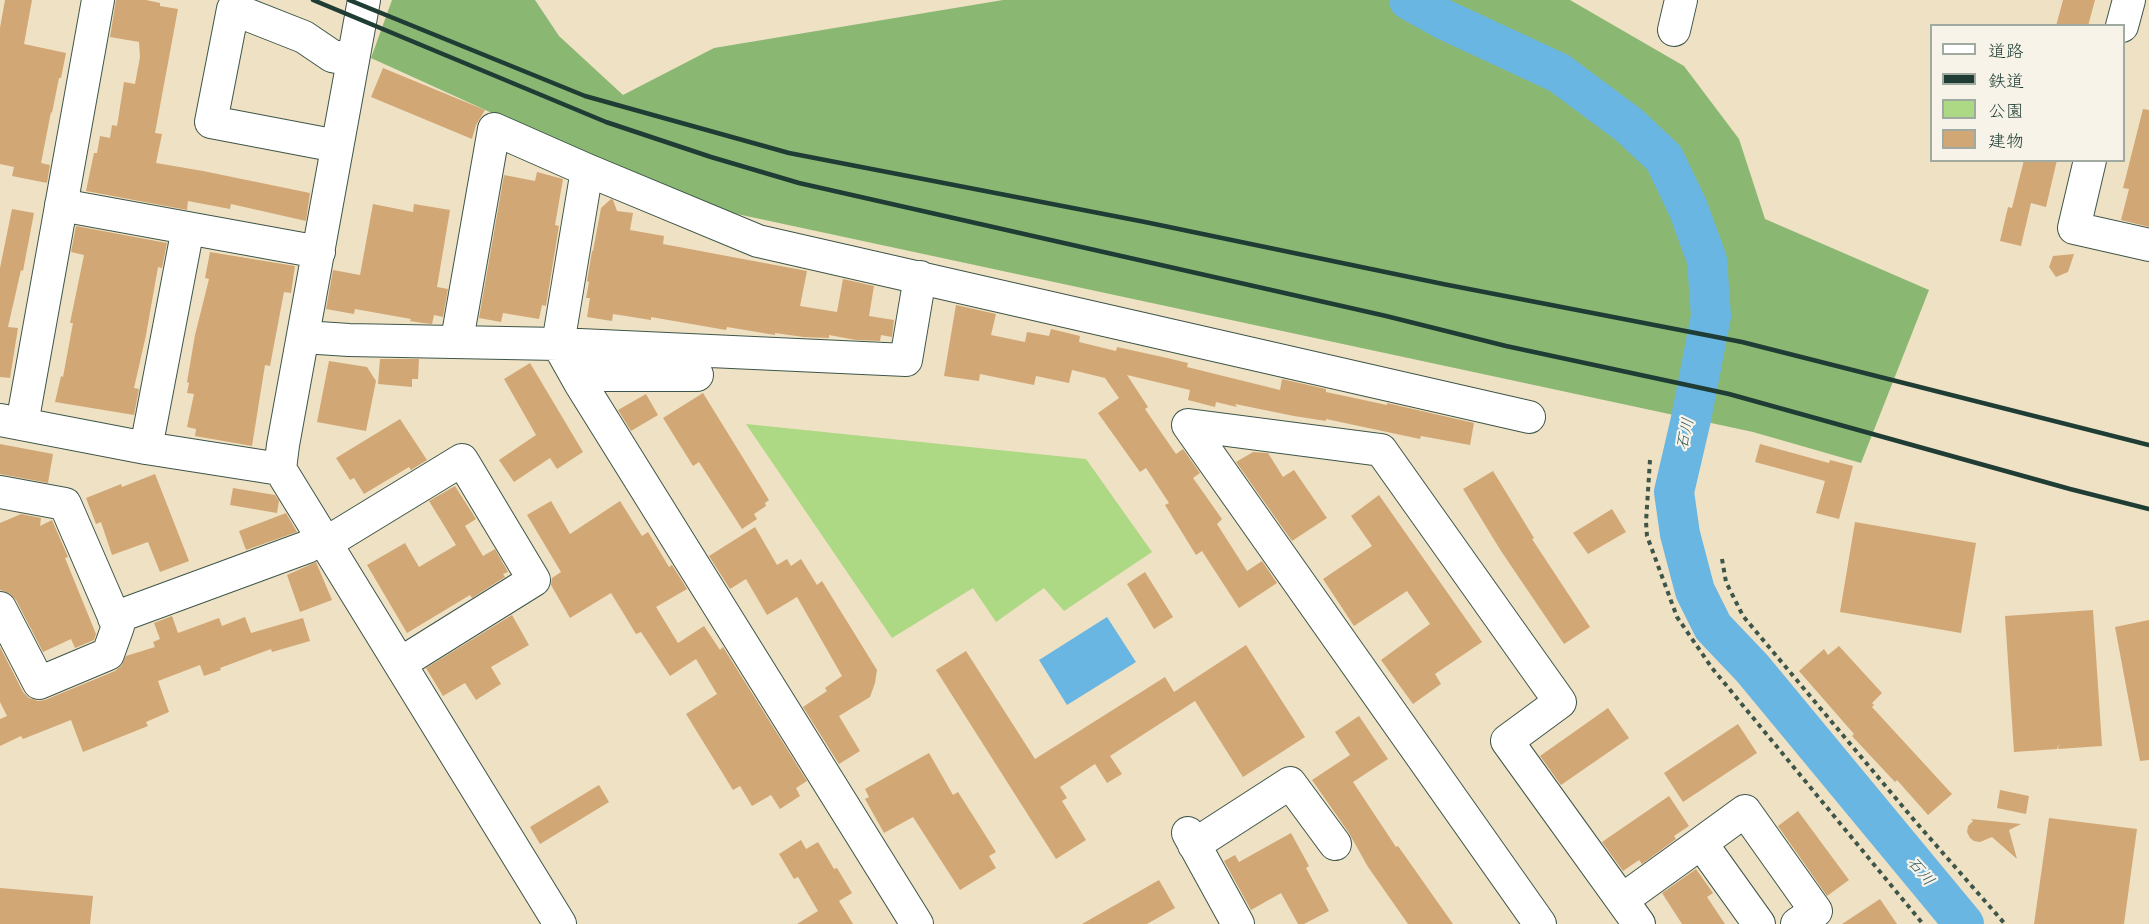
<!DOCTYPE html>
<html>
<head>
<meta charset="utf-8">
<style>
  body { margin:0 }
  #map { position:relative; width:2149px; height:924px; overflow:hidden; background:#efe1c3; font-family:Pangolin,"Klee One",sans-serif }
  canvas { display:block }
  .legend { position:absolute; left:1930px; top:24px; width:195px; height:138px; box-sizing:border-box; background:#f7f3e8; border:2px solid #a1aaa0; margin:0; padding:8px 10px; list-style:none; font-size:18px; color:#1f3d34 }
  .legend li { display:flex; align-items:center; gap:12px; height:30px }
  .legend b { width:30px; border:2px solid #a1aaa0 }
</style>
</head>
<body>
<div id="map">
<canvas width="2149" height="924"></canvas>
<ul class="legend">
<li><b style="height:8px;background:#fff"></b>道路</li>
<li><b style="height:8px;background:#1f3d34"></b>鉄道</li>
<li><b style="height:16px;background:#add884"></b>公園</li>
<li><b style="height:16px;background:#d2a776"></b>建物</li>
</ul>
</div>
<script>
const g = document.querySelector('canvas').getContext('2d');
g.lineJoin = 'round';
function paint(path, color) {
  g.fillStyle = color;
  g.fill(path, 'evenodd');
}
function strokePath(path, color, width, dash) {
  g.strokeStyle = color;
  g.lineWidth = width;
  g.lineCap = dash ? 'butt' : 'round';
  g.setLineDash(dash || []);
  g.stroke(path);
}
function drawText(font, color, halo, rows, align = 'center') {
  g.font = font + ' Pangolin,"Klee One",sans-serif';
  g.lineWidth = 4.5;
  g.setLineDash([]);
  g.textBaseline = 'middle';
  g.strokeStyle = halo;
  g.fillStyle = color;
  for (const [text, x, y, turn = 0] of rows) {
    g.save();
    g.translate(x, y);
    g.rotate((+turn || 0) * Math.PI / 180);
    g.textAlign = isNaN(turn) ? turn : align;
    if (halo) g.strokeText(text, 0, 0);
    g.fillText(text, 0, 0);
    g.restore();
  }
}
paint(new Path2D(`
  M 746,424 L 1086,459 L 1152,552 L 1064,611 L 1044,588 L 996,622 L 973,588 L 892,638 Z`), '#add884');
paint(new Path2D(`
  M 392,0 L 535,0 L 559,36 L 623,95 L 714,48 L 1003,0 L 1570,0 L 1684,66 L 1739,139 L 1765,219 L 1929,290 L 1861,463 L 1753,432 L 737,214 L 646,183 L 371,58 Z`), '#8ab872');
paint(new Path2D(`
  M 1107,617 L 1136,662 L 1067,705 L 1039,660 Z`), '#69b6e3');
strokePath(new Path2D(`
  M 1409,0 L 1445,20 L 1559,73 L 1629,125 L 1664,158 L 1688,208 L 1707,260 L 1711,316 L 1691,419 L 1674,492 L 1680,534 L 1695,591 L 1713,627 L 1752,668 L 1964,924`), '#69b6e3', 40);
paint(new Path2D(`
  M 5,0 L 32,0 L 24,44 L 66,53 L 61,78 L 59,78 L 52,113 L 51,112 L 41,163 L 50,165 L 47,183 L 12,176 L 14,167 L 0,164 L 0,28 Z
  M 116,0 L 146,0 L 160,3 L 160,6 L 178,9 L 155,133 L 162,134 L 156,163 L 203,171 L 310,193 L 306,221 L 231,204 L 230,209 L 188,201 L 187,210 L 86,191 L 94,153 L 97,153 L 100,136 L 110,138 L 112,125 L 117,126 L 124,82 L 135,84 L 140,57 L 139,42 L 110,37 Z
  M 2063,0 L 2095,0 L 2088,26 L 2056,26 Z
  M 383,68 L 485,110 L 476,125 L 472,139 L 371,97 Z
  M 2143,109 L 2149,110 L 2149,227 L 2121,220 L 2129,189 L 2123,188 Z
  M 2024,160 L 2057,160 L 2046,207 L 2031,203 L 2021,246 L 2000,241 L 2008,207 L 2012,208 Z
  M 537,172 L 563,179 L 555,225 L 559,226 L 546,306 L 542,305 L 539,319 L 503,313 L 501,322 L 479,318 L 504,175 L 535,181 Z
  M 611,199 L 613,200 L 617,211 L 633,213 L 630,230 L 664,236 L 663,244 L 807,271 L 800,306 L 837,312 L 843,279 L 874,286 L 869,316 L 894,320 L 892,337 L 881,335 L 880,341 L 856,340 L 829,335 L 829,338 L 803,337 L 775,333 L 775,335 L 727,327 L 726,330 L 651,317 L 651,320 L 613,314 L 612,321 L 587,317 L 590,298 L 586,298 L 589,282 L 587,281 L 592,251 L 593,251 L 601,208 Z
  M 373,204 L 413,212 L 414,204 L 450,210 L 437,287 L 448,289 L 443,317 L 434,315 L 432,324 L 423,323 L 410,321 L 411,319 L 355,309 L 354,314 L 326,309 L 333,270 L 360,275 Z
  M 12,209 L 34,213 L 23,271 L 21,270 L 8,327 L 18,328 L 10,378 L 0,377 L 0,268 Z
  M 76,226 L 167,243 L 162,268 L 158,267 L 146,335 L 134,388 L 139,389 L 134,415 L 55,402 L 61,376 L 63,377 L 73,323 L 70,323 L 84,255 L 71,252 Z
  M 210,252 L 295,266 L 291,293 L 284,292 L 270,366 L 265,365 L 252,446 L 195,436 L 196,429 L 187,427 L 194,394 L 187,393 L 189,383 L 187,382 L 195,335 L 209,279 L 205,278 Z
  M 2074,254 L 2068,272 L 2056,277 L 2049,267 L 2053,256 Z
  M 956,305 L 996,314 L 991,335 L 1025,342 L 1027,332 L 1049,336 L 1051,329 L 1080,336 L 1079,342 L 1116,351 L 1117,347 L 1167,358 L 1188,363 L 1187,367 L 1280,390 L 1282,379 L 1326,389 L 1326,392 L 1387,405 L 1387,403 L 1474,423 L 1470,445 L 1421,436 L 1420,439 L 1326,419 L 1326,421 L 1294,416 L 1235,404 L 1237,407 L 1216,402 L 1215,407 L 1188,400 L 1190,390 L 1127,375 L 1148,407 L 1145,409 L 1176,454 L 1183,449 L 1200,473 L 1193,478 L 1222,519 L 1217,524 L 1247,571 L 1262,561 L 1277,583 L 1239,608 L 1202,551 L 1196,555 L 1165,505 L 1169,503 L 1146,468 L 1140,472 L 1098,413 L 1119,398 L 1105,378 L 1072,370 L 1069,383 L 1036,376 L 1034,385 L 980,374 L 979,381 L 944,376 Z
  M 380,359 L 419,359 L 418,379 L 412,379 L 412,387 L 378,384 Z
  M 329,361 L 367,367 L 376,381 L 366,431 L 317,422 Z
  M 530,363 L 583,452 L 557,469 L 550,458 L 514,482 L 499,460 L 536,435 L 504,379 Z
  M 703,393 L 769,500 L 765,503 L 766,506 L 754,514 L 757,519 L 742,529 L 699,462 L 693,466 L 663,418 Z
  M 646,394 L 658,415 L 631,431 L 618,410 Z
  M 400,419 L 427,460 L 411,470 L 409,467 L 364,494 L 354,478 L 350,480 L 336,458 Z
  M 0,444 L 53,454 L 48,483 L 0,474 Z
  M 1760,444 L 1829,463 L 1830,460 L 1853,466 L 1839,519 L 1816,513 L 1825,481 L 1755,462 Z
  M 1253,452 L 1268,453 L 1283,477 L 1294,470 L 1327,518 L 1292,541 L 1236,462 Z
  M 1493,471 L 1534,538 L 1532,539 L 1590,627 L 1564,644 L 1501,551 L 1463,489 Z
  M 155,474 L 189,561 L 160,572 L 148,542 L 112,555 L 101,522 L 96,524 L 86,498 L 121,484 L 122,487 Z
  M 455,486 L 476,519 L 465,526 L 483,556 L 495,549 L 508,572 L 503,574 L 505,577 L 472,598 L 470,595 L 407,633 L 367,565 L 405,543 L 419,567 L 456,545 L 429,501 Z
  M 233,488 L 275,495 L 279,501 L 277,513 L 230,505 Z
  M 1379,495 L 1482,642 L 1435,674 L 1441,684 L 1413,704 L 1381,660 L 1430,624 L 1407,591 L 1354,626 L 1323,579 L 1372,546 L 1351,516 Z
  M 551,501 L 570,534 L 620,501 L 642,536 L 648,532 L 669,567 L 672,565 L 687,589 L 656,607 L 678,643 L 704,626 L 720,650 L 723,647 L 807,781 L 796,788 L 800,796 L 780,809 L 771,795 L 752,806 L 740,786 L 733,790 L 686,714 L 717,694 L 696,659 L 670,676 L 641,632 L 636,634 L 611,593 L 570,618 L 551,585 L 552,578 L 561,572 L 527,515 Z
  M 1612,509 L 1626,532 L 1588,554 L 1573,533 Z
  M 286,513 L 297,532 L 246,550 L 239,531 Z
  M 21,514 L 41,518 L 40,526 L 52,520 L 68,557 L 65,558 L 96,634 L 94,640 L 75,648 L 71,639 L 43,652 L 16,600 L 9,593 L 0,590 L 0,523 Z
  M 1855,522 L 1976,543 L 1961,633 L 1840,612 Z
  M 755,527 L 777,565 L 787,559 L 791,566 L 801,559 L 817,585 L 822,581 L 877,670 L 875,683 L 870,697 L 839,716 L 860,751 L 839,764 L 803,707 L 827,691 L 825,688 L 842,676 L 797,597 L 767,615 L 746,579 L 730,589 L 709,556 Z
  M 316,562 L 332,600 L 300,612 L 287,575 Z
  M 1145,572 L 1173,617 L 1154,629 L 1127,584 Z
  M 2093,610 L 2102,746 L 2058,749 L 2059,744 L 2057,749 L 2014,752 L 2005,616 Z
  M 512,615 L 529,645 L 491,667 L 501,684 L 476,700 L 465,683 L 443,696 L 426,668 Z
  M 172,616 L 178,633 L 219,618 L 222,626 L 245,617 L 251,633 L 303,618 L 310,641 L 272,652 L 271,649 L 220,668 L 221,670 L 204,676 L 200,665 L 158,681 L 169,712 L 146,722 L 148,726 L 83,752 L 71,720 L 23,739 L 21,736 L 0,746 L 0,719 L 7,716 L 0,702 L 0,647 L 23,692 L 29,698 L 38,701 L 45,700 L 115,671 L 121,666 L 126,656 L 155,647 L 153,642 L 160,639 L 154,623 Z
  M 2149,620 L 2149,760 L 2140,761 L 2115,627 Z
  M 1246,645 L 1305,737 L 1243,777 L 1195,701 L 1110,756 L 1122,774 L 1107,783 L 1095,764 L 1060,787 L 1067,798 L 1062,801 L 1086,840 L 1056,859 L 936,670 L 966,651 L 1035,759 L 1165,677 L 1174,692 Z
  M 1839,646 L 1882,693 L 1872,703 L 1874,705 L 1872,707 L 1952,794 L 1928,815 L 1897,780 L 1895,782 L 1852,736 L 1854,734 L 1799,671 L 1824,649 L 1828,655 Z
  M 1608,708 L 1629,738 L 1561,785 L 1540,756 Z
  M 1359,716 L 1388,759 L 1353,782 L 1396,847 L 1398,846 L 1453,924 L 1408,924 L 1368,867 L 1349,833 L 1312,780 L 1350,755 L 1335,732 Z
  M 1738,724 L 1757,753 L 1683,802 L 1664,773 Z
  M 929,753 L 953,795 L 958,792 L 996,852 L 989,856 L 996,868 L 960,890 L 913,817 L 884,833 L 865,799 L 869,797 L 865,789 Z
  M 599,785 L 609,802 L 540,844 L 530,827 Z
  M 2000,790 L 2029,796 L 2026,814 L 1997,808 Z
  M 1669,796 L 1689,826 L 1674,836 L 1676,839 L 1642,864 L 1639,860 L 1623,871 L 1602,842 Z
  M 1798,811 L 1849,880 L 1827,896 L 1778,826 Z
  M 2049,818 L 2137,829 L 2124,924 L 2034,924 Z
  M 1971,819 L 2021,824 L 2009,830 L 2017,859 L 1992,837 L 1980,842 L 1974,841 L 1970,838 L 1967,832 L 1968,826 L 1973,821 Z
  M 1291,833 L 1309,866 L 1306,868 L 1329,911 L 1304,924 L 1298,924 L 1281,893 L 1251,910 L 1224,861 L 1235,855 L 1239,862 Z
  M 801,840 L 806,849 L 818,842 L 834,869 L 837,868 L 852,893 L 839,901 L 853,924 L 797,924 L 818,911 L 798,877 L 794,879 L 779,854 Z
  M 1696,869 L 1713,893 L 1707,897 L 1725,924 L 1682,924 L 1662,893 Z
  M 1159,880 L 1175,908 L 1147,924 L 1082,924 Z
  M 0,888 L 93,896 L 90,924 L 0,924 Z
  M 1880,899 L 1897,924 L 1842,924 Z`), '#d2a776');
const minor = new Path2D(`
  M 364,0 L 283,445 L 280,469 L 560,924
  M 2122,26 L 2129,0
  M 1674,30 L 1681,0
  M 337,146 L 211,122 L 233,9 L 304,37 L 332,56 L 352,60
  M 2090,160 L 2074,228 L 2149,245
  M 587,170 L 558,344 L 580,383 L 917,924
  M 61,205 L 319,252
  M 303,337 L 349,340 L 558,344 L 906,360 L 920,277
  M 457,340 L 494,129 L 587,170 L 758,241 L 1529,417
  M 580,383 L 595,375 L 697,375
  M 0,420 L 146,448 L 280,469
  M 22,424 L 98,0
  M 146,448 L 188,228
  M 0,492 L 65,504 L 118,626 L 108,654 L 39,683 L 0,608
  M 326,543 L 462,460 L 534,580 L 401,663
  M 114,618 L 307,547 L 322,536
  M 1188,833 L 1238,924
  M 1701,843 L 1745,811 L 1816,911 L 1797,924
  M 1194,845 L 1290,783 L 1335,844
  M 1622,900 L 1701,843 L 1759,924
  M 1540,924 L 1188,425 L 1381,450 L 1560,702 L 1507,741 L 1639,924`);
strokePath(minor, '#3e5649', 34);
strokePath(new Path2D(`
  M 1650,460 L 1646,522 L 1647,536 L 1677,617 L 1712,668 L 1923,924
  M 1722,559 L 1726,582 L 1743,616 L 1914,820 L 2005,924`), '#3e5649', 4, [4.5, 4.5]);
strokePath(minor, '#fff', 32);
strokePath(new Path2D(`
  M 313,0 L 606,122 L 711,157 L 799,183 L 1386,316 L 1506,346 L 1729,394 L 2070,489 L 2149,509
  M 349,0 L 585,96 L 789,153 L 1145,222 L 1443,284 L 1742,342 L 2149,445`), '#1f3d34', 4.5);
drawText('italic 16px', '#325b60', '#f7f3e8', [
  ["石川",1686,434,-78],
  ["石川",1920,872,50]
]);
</script>
</body>
</html>
